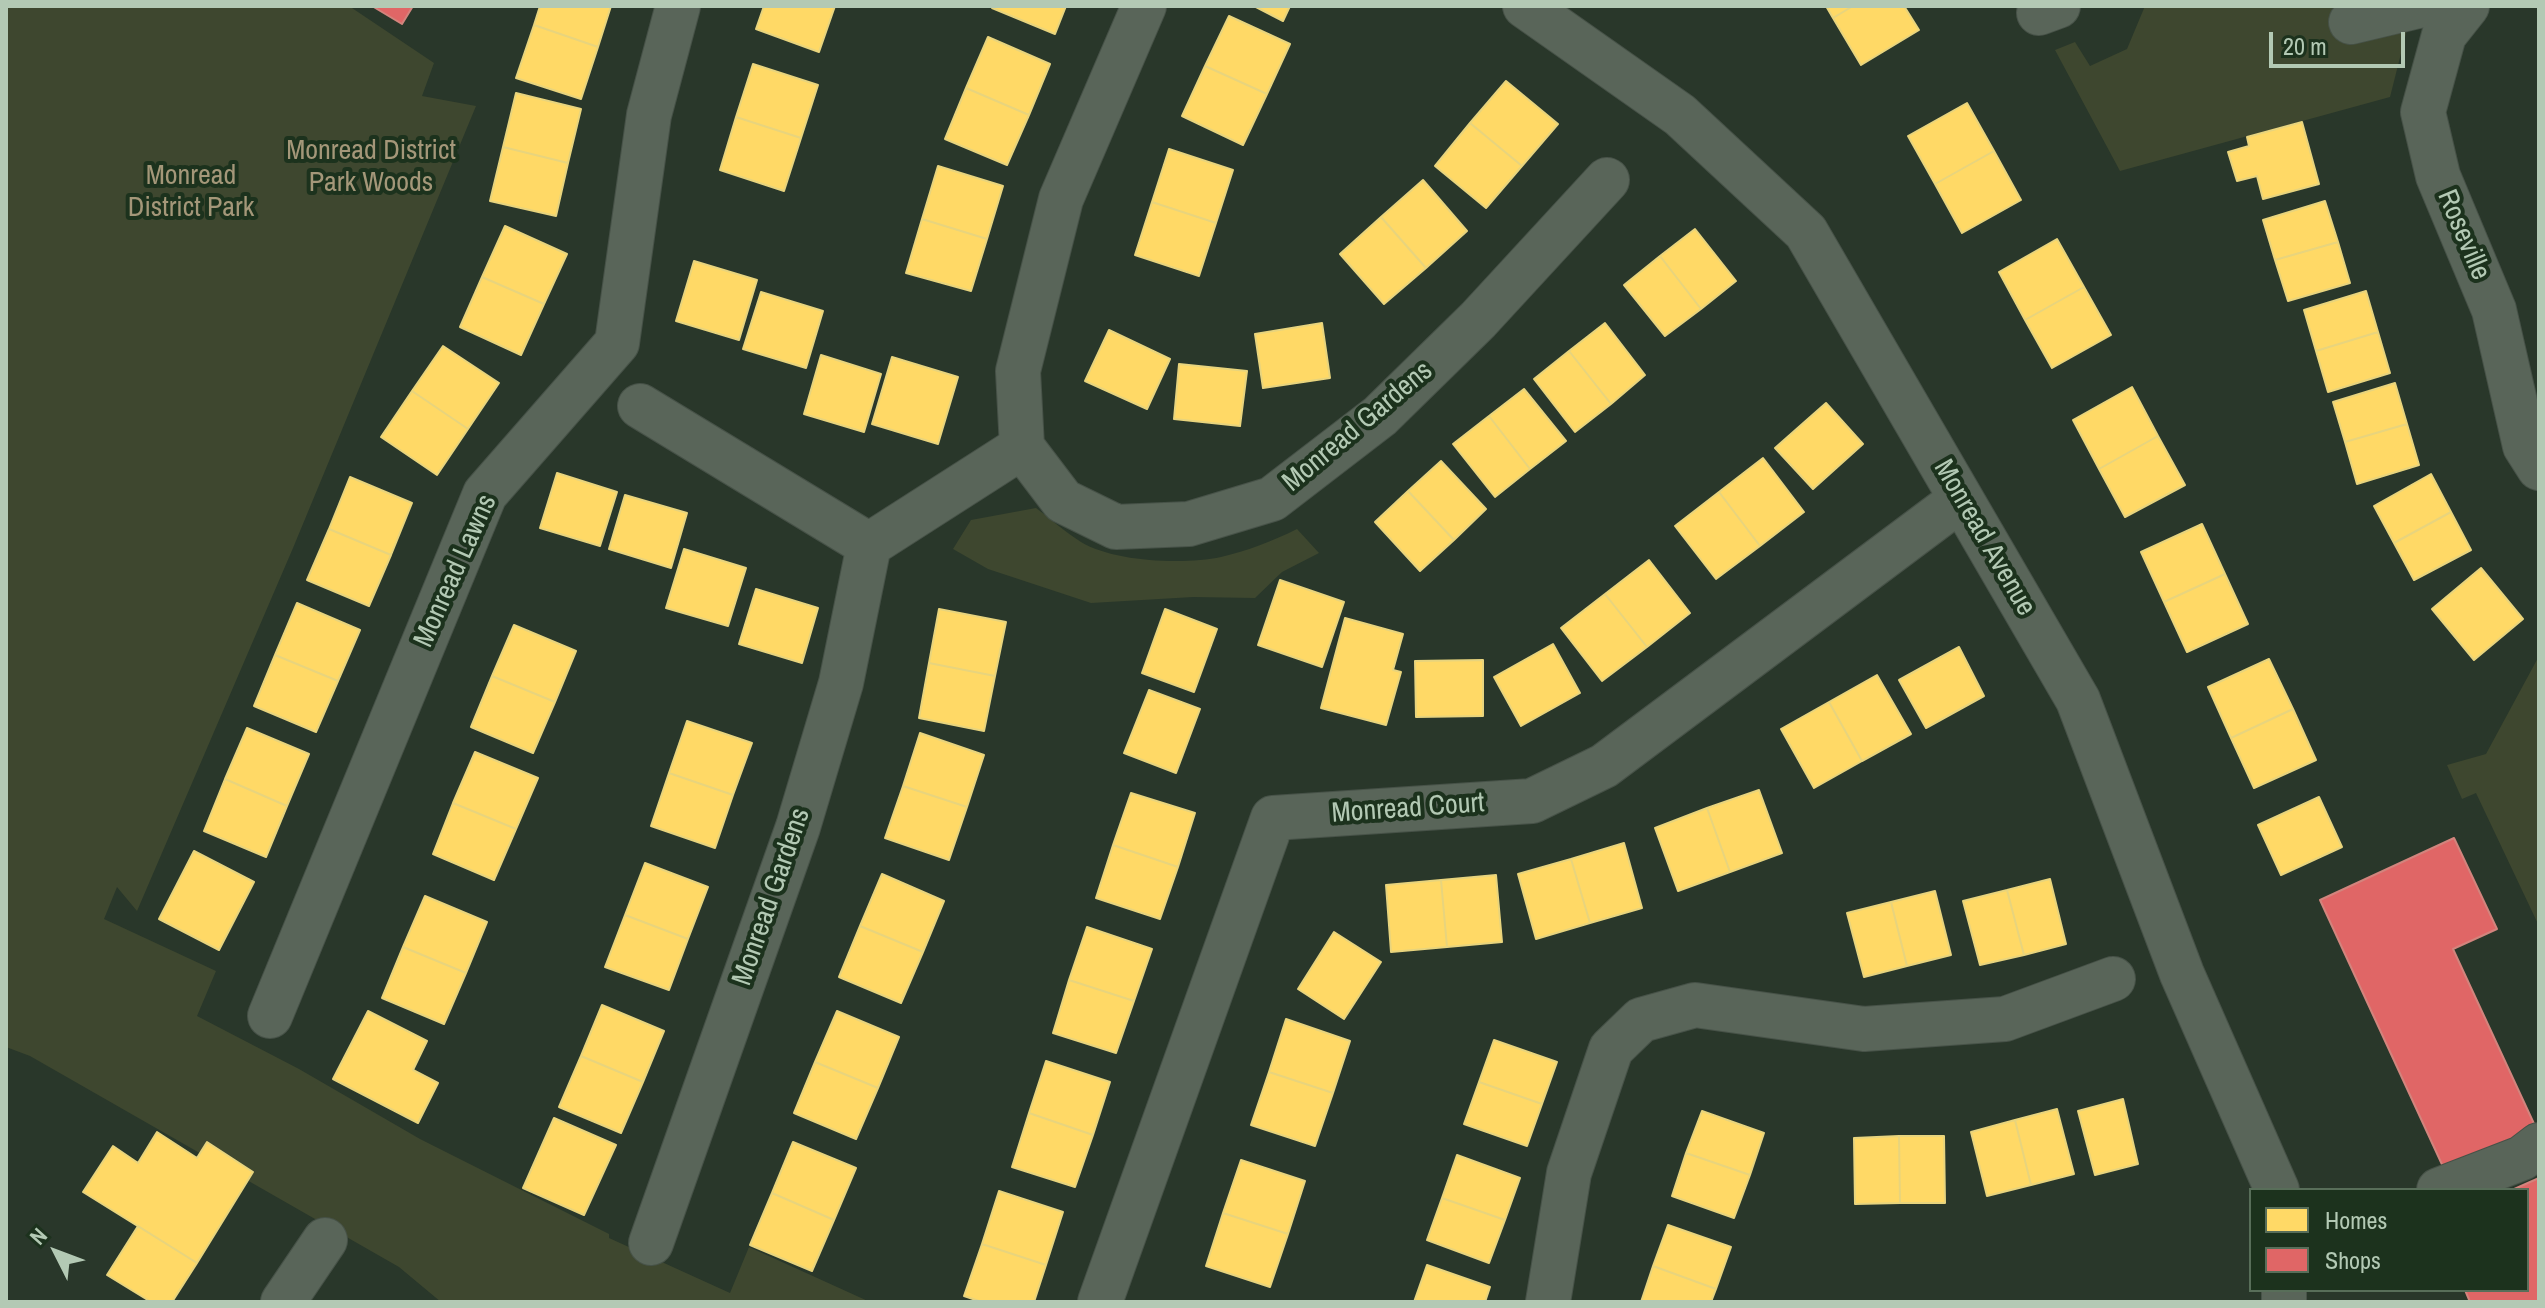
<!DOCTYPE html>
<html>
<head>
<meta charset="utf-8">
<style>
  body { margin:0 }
  #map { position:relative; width:2545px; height:1308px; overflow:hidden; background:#29372a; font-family:"Archivo Narrow",sans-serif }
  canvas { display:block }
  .frame { position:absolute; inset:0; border:8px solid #b3c9b4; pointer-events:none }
  .legend { position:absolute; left:2249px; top:1188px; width:280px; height:104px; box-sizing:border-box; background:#1c321d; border:2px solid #586e59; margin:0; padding:10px 14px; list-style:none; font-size:24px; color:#b3c9b4 }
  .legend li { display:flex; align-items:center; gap:16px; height:40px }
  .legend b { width:40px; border:2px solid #586e59 }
  .north { position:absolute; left:16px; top:1212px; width:80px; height:80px; -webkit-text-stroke:6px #1c321d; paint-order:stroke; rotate:312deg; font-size:22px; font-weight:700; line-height:32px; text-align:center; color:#b3c9b4 }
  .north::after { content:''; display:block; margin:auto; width:28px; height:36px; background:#b3c9b4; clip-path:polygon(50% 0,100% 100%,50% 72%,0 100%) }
  .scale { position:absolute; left:2269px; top:32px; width:136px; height:36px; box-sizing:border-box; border:4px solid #b3c9b4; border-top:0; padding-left:10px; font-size:24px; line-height:28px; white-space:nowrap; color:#b3c9b4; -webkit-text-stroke:6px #1c321d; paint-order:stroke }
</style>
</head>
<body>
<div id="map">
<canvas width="2545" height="1308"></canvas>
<div class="frame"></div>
<ul class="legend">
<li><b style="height:22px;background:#ffd966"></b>Homes</li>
<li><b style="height:22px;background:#e06666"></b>Shops</li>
</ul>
<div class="north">N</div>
<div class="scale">20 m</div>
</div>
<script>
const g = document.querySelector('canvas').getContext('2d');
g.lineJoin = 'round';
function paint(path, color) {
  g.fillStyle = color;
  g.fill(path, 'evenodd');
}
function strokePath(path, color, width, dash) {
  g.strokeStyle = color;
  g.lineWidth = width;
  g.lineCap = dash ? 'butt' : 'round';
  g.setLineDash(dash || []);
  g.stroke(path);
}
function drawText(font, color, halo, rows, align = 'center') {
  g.font = font + ' "Archivo Narrow",sans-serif';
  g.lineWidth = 8;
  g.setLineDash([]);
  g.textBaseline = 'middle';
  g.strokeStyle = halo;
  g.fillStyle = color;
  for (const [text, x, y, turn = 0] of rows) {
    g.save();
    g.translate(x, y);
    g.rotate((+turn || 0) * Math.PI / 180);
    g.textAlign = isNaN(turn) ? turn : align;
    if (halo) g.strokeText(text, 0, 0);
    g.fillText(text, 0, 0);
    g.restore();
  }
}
paint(new Path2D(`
  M 6,6 L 349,6 L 434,63 L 422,96 L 476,106 L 293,548 L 137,911 L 117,887 L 104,919 L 216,971 L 197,1016 L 299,1069 L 420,1139 L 609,1234 L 609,1238 L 730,1293 L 749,1247 L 870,1302 L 441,1302 L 399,1267 L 30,1056 L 6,1047 Z
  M 2145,6 L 2413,6 L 2390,97 L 2120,171 L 2055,50 L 2075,42 L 2090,66 L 2127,49 Z
  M 1036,508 C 1051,519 1065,532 1081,542 C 1114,562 1184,565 1221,557 C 1247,551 1273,541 1297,529 L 1319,553 L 1282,572 L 1255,598 L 1193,597 L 1091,603 L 988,569 L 953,549 L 971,520 Z
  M 2539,656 L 2539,926 L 2476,793 L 2462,799 L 2447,765 L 2486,754 Z`), '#3e472f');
const homes = new Path2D(`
  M 540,6 L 611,6 L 598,47 L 534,25 Z
  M 764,6 L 835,6 L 819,52 L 756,29 Z
  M 993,6 L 1066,6 L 1055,34 L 992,8 Z
  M 1254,6 L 1290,6 L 1283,21 Z
  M 1826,6 L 1853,6 L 1833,18 Z
  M 1853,6 L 1904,6 L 1919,30 L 1861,65 L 1833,18 Z
  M 1229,16 L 1290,44 L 1267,94 L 1205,66 Z
  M 534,25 L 598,47 L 581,99 L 516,78 Z
  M 988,37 L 1050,64 L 1029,115 L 966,88 Z
  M 753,64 L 818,85 L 801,138 L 736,117 Z
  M 1205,66 L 1267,94 L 1243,145 L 1182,116 Z
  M 1506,81 L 1558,124 L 1522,166 L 1470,123 Z
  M 966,88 L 1029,115 L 1007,165 L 945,139 Z
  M 516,93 L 581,109 L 568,163 L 503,147 Z
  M 1967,103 L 1994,151 L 1935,184 L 1908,136 Z
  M 736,117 L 801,138 L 784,191 L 720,170 Z
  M 2302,122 L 2319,184 L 2263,199 L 2257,176 L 2237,181 L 2228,152 L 2249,146 L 2247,137 Z
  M 1470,123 L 1522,166 L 1486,208 L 1435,166 Z
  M 503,147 L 568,163 L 556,216 L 490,201 Z
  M 1169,149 L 1233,170 L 1216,223 L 1152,202 Z
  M 1994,151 L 2021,200 L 1962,233 L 1935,184 Z
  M 938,166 L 1003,186 L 987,239 L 922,219 Z
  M 1423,180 L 1467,231 L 1426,268 L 1381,217 Z
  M 2325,201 L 2338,242 L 2275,260 L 2263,220 Z
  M 1152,202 L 1216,223 L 1199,276 L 1135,255 Z
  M 1381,217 L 1426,268 L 1384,304 L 1340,254 Z
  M 922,219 L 987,239 L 971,291 L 906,273 Z
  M 505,226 L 567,254 L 544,304 L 482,277 Z
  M 1695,229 L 1736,281 L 1701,309 L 1660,256 Z
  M 2057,239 L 2084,287 L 2025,320 L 1999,272 Z
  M 2338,242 L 2350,283 L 2288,301 L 2275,260 Z
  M 1660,256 L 1701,309 L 1665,336 L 1624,285 Z
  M 694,261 L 757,280 L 739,340 L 676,321 Z
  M 482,277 L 544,304 L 521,355 L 460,327 Z
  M 2084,287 L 2111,335 L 2052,368 L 2025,320 Z
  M 2366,291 L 2378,332 L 2316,351 L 2304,310 Z
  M 761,292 L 823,311 L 806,368 L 743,349 Z
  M 1322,323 L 1330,378 L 1263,388 L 1255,334 Z
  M 1605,323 L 1645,375 L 1611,404 L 1569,351 Z
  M 1109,330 L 1170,359 L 1147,409 L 1085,381 Z
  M 2378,332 L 2390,373 L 2328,392 L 2316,351 Z
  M 443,346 L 499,383 L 468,429 L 412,391 Z
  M 1569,351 L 1611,404 L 1575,432 L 1534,379 Z
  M 821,355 L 881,374 L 864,432 L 804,414 Z
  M 892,357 L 958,377 L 938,444 L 872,424 Z
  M 1179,364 L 1247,371 L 1240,426 L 1174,419 Z
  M 2395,383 L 2407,424 L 2345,442 L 2333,402 Z
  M 2132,387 L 2158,436 L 2099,469 L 2073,420 Z
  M 1524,389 L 1566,441 L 1530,469 L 1489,416 Z
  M 412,391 L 468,429 L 437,475 L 381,437 Z
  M 1826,403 L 1863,444 L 1813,489 L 1775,448 Z
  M 1489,416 L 1530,469 L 1495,497 L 1453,444 Z
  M 2407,424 L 2419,465 L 2357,484 L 2345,442 Z
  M 2158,436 L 2185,485 L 2125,517 L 2099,469 Z
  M 1763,458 L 1804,512 L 1760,546 L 1719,492 Z
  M 1441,461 L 1486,509 L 1454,540 L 1408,491 Z
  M 557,473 L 617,492 L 600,546 L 540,528 Z
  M 2431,474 L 2451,512 L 2394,543 L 2374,506 Z
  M 350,477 L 412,503 L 391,555 L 329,529 Z
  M 1408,491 L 1454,540 L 1420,571 L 1375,522 Z
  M 1719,492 L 1760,546 L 1716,579 L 1675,526 Z
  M 625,495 L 687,513 L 671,568 L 609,549 Z
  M 2451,512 L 2471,550 L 2414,580 L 2394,543 Z
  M 2202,524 L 2225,574 L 2164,602 L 2141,552 Z
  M 329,529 L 391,555 L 369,606 L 307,580 Z
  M 684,549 L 746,568 L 728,626 L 666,608 Z
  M 1649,560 L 1690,613 L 1647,647 L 1605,594 Z
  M 2481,568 L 2523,619 L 2474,660 L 2432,609 Z
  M 2225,574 L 2248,624 L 2187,652 L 2164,602 Z
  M 1280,580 L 1344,602 L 1322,667 L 1258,645 Z
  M 756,589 L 818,608 L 802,663 L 739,644 Z
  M 1605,594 L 1647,647 L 1602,681 L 1561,628 Z
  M 297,603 L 360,630 L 338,681 L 275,655 Z
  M 939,609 L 1006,622 L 995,676 L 929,663 Z
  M 1165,609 L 1217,629 L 1194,692 L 1142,673 Z
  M 1345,618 L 1403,634 L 1393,670 L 1401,672 L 1386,725 L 1321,708 Z
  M 514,625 L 576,651 L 555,702 L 492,676 Z
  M 1553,644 L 1580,693 L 1521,726 L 1494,677 Z
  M 1959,647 L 1984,696 L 1926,728 L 1899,680 Z
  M 275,655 L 338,681 L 316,732 L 254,706 Z
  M 2269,659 L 2293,709 L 2231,738 L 2208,687 Z
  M 1483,660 L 1483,716 L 1416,717 L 1415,661 Z
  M 929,663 L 995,676 L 984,731 L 919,718 Z
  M 1877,675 L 1911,734 L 1862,761 L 1829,702 Z
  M 492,676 L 555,702 L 533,753 L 471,727 Z
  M 1149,690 L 1200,709 L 1176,773 L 1124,753 Z
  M 1829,702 L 1862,761 L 1814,788 L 1781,729 Z
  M 2293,709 L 2316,760 L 2254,788 L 2231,738 Z
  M 687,721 L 752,743 L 733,795 L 669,773 Z
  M 247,728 L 309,754 L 287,806 L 225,779 Z
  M 920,733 L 984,755 L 967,807 L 903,786 Z
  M 475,752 L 538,778 L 516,829 L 453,803 Z
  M 669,773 L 733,795 L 715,848 L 651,826 Z
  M 225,779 L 287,806 L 266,857 L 204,831 Z
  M 903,786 L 967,807 L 949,860 L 885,838 Z
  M 1759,790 L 1782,853 L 1730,872 L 1707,808 Z
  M 1131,793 L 1195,813 L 1178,867 L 1113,845 Z
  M 2319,797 L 2342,847 L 2281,875 L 2258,825 Z
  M 453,803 L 516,829 L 494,880 L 433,854 Z
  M 1707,808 L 1730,872 L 1678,891 L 1655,828 Z
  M 1624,843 L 1642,908 L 1590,923 L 1571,859 Z
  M 1113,845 L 1178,867 L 1160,919 L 1096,898 Z
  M 194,851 L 254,882 L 219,950 L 159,919 Z
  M 1571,859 L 1590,923 L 1536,939 L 1518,874 Z
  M 645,863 L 708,887 L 688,939 L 625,915 Z
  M 882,874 L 944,901 L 923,952 L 860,926 Z
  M 1496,875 L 1502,942 L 1447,947 L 1441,880 Z
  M 2050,879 L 2066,944 L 2024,955 L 2007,890 Z
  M 1441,880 L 1447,947 L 1391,952 L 1386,885 Z
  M 2007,890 L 2024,955 L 1980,965 L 1963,901 Z
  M 1935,891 L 1951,955 L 1907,966 L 1891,902 Z
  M 425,896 L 487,922 L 466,973 L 403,947 Z
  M 1891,902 L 1907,966 L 1864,977 L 1847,913 Z
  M 625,915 L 688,939 L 669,990 L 605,967 Z
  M 860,926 L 923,952 L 901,1003 L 839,977 Z
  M 1087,927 L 1152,949 L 1134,1001 L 1069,980 Z
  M 1334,932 L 1381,962 L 1344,1019 L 1298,989 Z
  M 403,947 L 466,973 L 444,1024 L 382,998 Z
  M 1069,980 L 1134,1001 L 1116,1053 L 1053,1033 Z
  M 602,1005 L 664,1031 L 643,1082 L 581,1056 Z
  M 368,1011 L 427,1041 L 413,1070 L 438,1083 L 418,1123 L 333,1079 Z
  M 837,1011 L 899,1037 L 878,1088 L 815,1062 Z
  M 1286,1019 L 1350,1041 L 1333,1093 L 1269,1072 Z
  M 1494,1040 L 1557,1062 L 1542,1104 L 1479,1082 Z
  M 581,1056 L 643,1082 L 621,1133 L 559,1107 Z
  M 1046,1061 L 1110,1082 L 1093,1135 L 1029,1113 Z
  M 815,1062 L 878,1088 L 856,1139 L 794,1113 Z
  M 1269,1072 L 1333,1093 L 1315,1146 L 1251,1125 Z
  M 1479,1082 L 1542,1104 L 1527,1146 L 1464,1124 Z
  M 2123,1099 L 2138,1164 L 2095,1175 L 2078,1111 Z
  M 2057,1109 L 2074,1174 L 2031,1185 L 2015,1120 Z
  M 1702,1111 L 1764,1133 L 1750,1175 L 1686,1153 Z
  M 1029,1113 L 1093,1135 L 1075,1187 L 1012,1167 Z
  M 554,1118 L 616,1145 L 584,1215 L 523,1188 Z
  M 2015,1120 L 2031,1185 L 1987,1196 L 1971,1132 Z
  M 157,1132 L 197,1158 L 207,1142 L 253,1172 L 197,1263 L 83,1192 L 113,1146 L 138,1163 Z
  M 1899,1136 L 1900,1203 L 1855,1204 L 1854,1138 Z
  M 1899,1136 L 1944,1136 L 1945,1203 L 1900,1203 Z
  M 793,1142 L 856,1168 L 834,1220 L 772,1193 Z
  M 1686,1153 L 1750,1175 L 1734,1218 L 1672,1196 Z
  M 1457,1155 L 1520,1178 L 1505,1220 L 1442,1198 Z
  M 1241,1160 L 1305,1181 L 1288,1234 L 1223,1213 Z
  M 999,1191 L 1063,1212 L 1046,1265 L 982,1244 Z
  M 772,1193 L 834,1220 L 812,1271 L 750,1245 Z
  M 1442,1198 L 1505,1220 L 1489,1263 L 1427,1240 Z
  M 1223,1213 L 1288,1234 L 1270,1287 L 1206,1266 Z
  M 1668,1225 L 1731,1247 L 1716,1289 L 1653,1266 Z
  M 138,1226 L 197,1263 L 172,1302 L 151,1302 L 107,1275 Z
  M 982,1244 L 1046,1265 L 1034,1302 L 982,1302 L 964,1296 Z
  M 1427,1265 L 1490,1287 L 1485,1302 L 1414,1302 Z
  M 1653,1266 L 1716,1289 L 1711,1302 L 1641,1302 Z`);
paint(homes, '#ffd966');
strokePath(homes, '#e8d47d', 2);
const shops = new Path2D(`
  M 372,6 L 413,6 L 402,24 Z
  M 2454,838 L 2497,929 L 2453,949 L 2536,1128 L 2445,1171 L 2320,900 Z
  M 2539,1178 L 2539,1302 L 2470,1302 L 2465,1290 L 2527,1290 L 2527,1190 L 2512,1190 Z`);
paint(shops, '#e06666');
strokePath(shops, '#d2847d', 2);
const minor = new Path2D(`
  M 1144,6 L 1061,199 L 1018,371 L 1022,447 L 1063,501 L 1116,527 L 1189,524 L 1272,499 L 1380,416 L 1478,320 L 1607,180
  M 1525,6 L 1680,115 L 1806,232 L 2078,700 L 2182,974 L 2277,1190
  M 2467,6 L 2444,35 L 2423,112 L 2438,176 L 2494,310 L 2525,446 L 2539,468
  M 2039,13 L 2058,6
  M 2351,22 L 2418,6
  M 640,406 L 869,545
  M 270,1016 L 485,494 L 617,343 L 649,115 L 678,6
  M 2439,1190 L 2522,1158 L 2539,1145
  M 651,1243 L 798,827 L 841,683 L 869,545 L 1022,447
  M 283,1302 L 325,1240
  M 1100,1302 L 1273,818 L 1532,801 L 1604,766 L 1961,499
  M 1548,1302 L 1569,1173 L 1611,1049 L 1641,1020 L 1695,1005 L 1864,1029 L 2005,1019 L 2113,979
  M 2284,1302 L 2284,1290`);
strokePath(minor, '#475248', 46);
strokePath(minor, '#596559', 44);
drawText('28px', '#a49779', '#1c321d', [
  ["Monread District",371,151],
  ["Park Woods",371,183],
  ["Monread",191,176],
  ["District Park",191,208]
]);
drawText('28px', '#b3c9b4', '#1c321d', [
  ["Roseville",2463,235,67],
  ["Monread Gardens",1358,427,-40],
  ["Monread Avenue",1984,538,60],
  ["Monread Lawns",456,571,-66],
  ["Monread Court",1408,809,-4],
  ["Monread Gardens",772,897,-71]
]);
</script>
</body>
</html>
